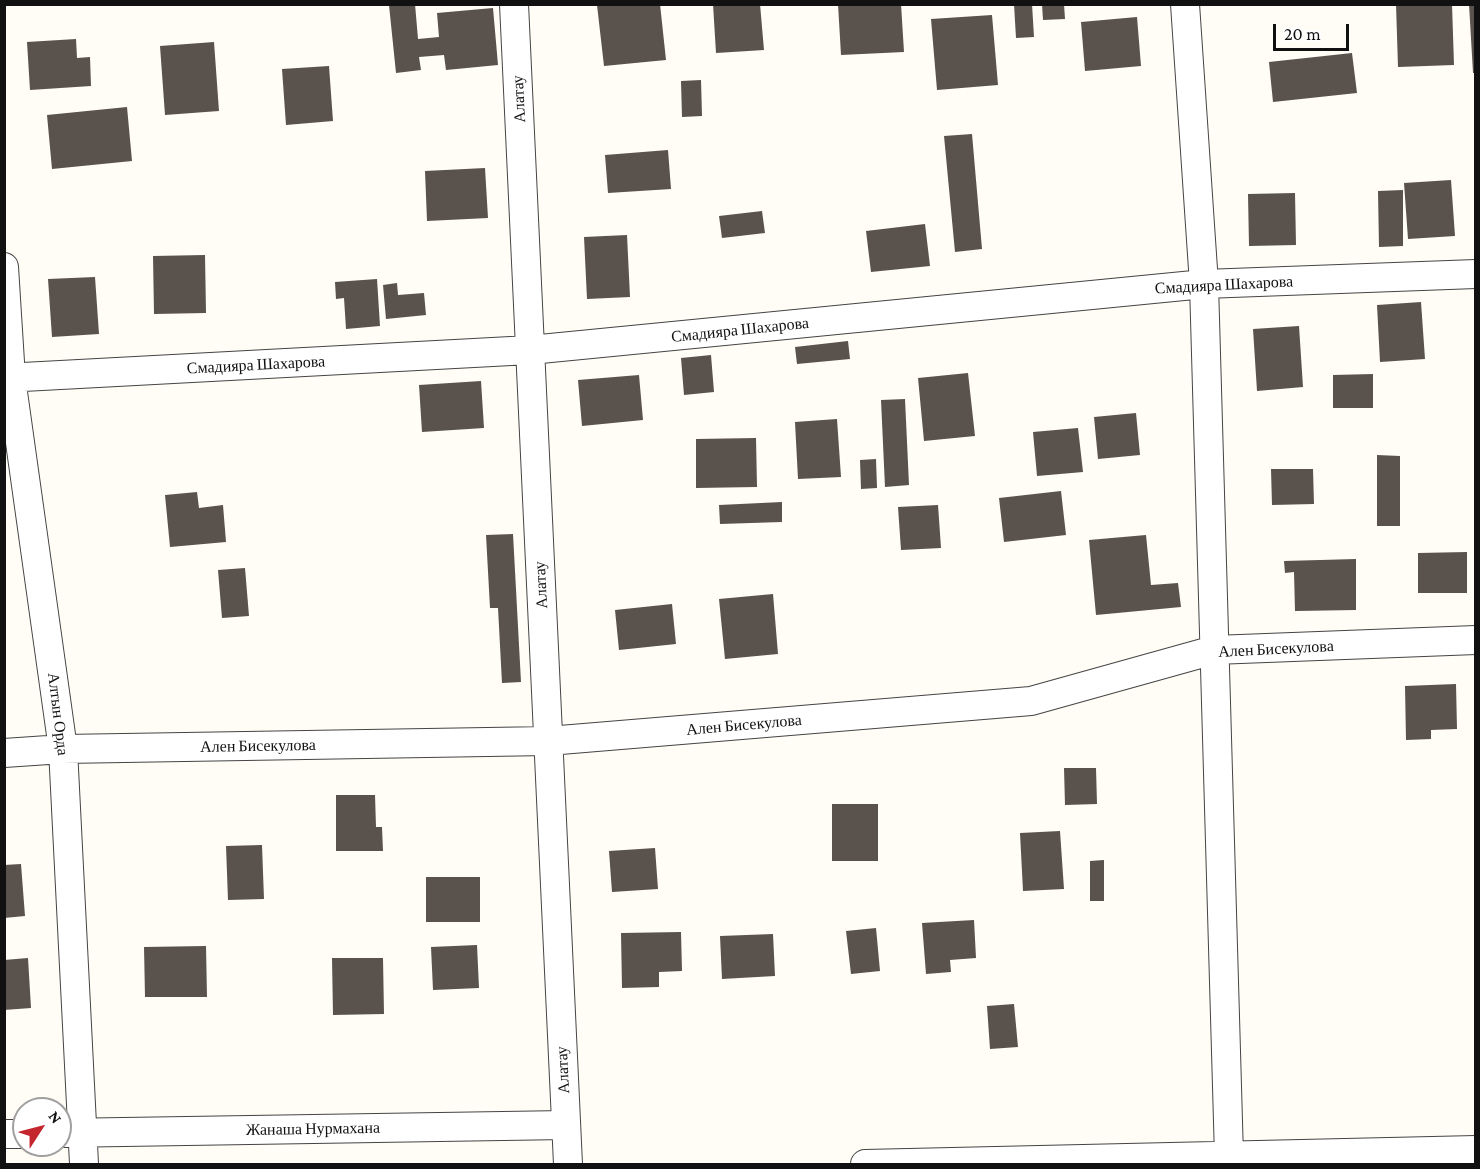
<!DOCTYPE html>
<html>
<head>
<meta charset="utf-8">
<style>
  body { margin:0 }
  #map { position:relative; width:1480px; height:1169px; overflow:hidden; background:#fffdf5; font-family:"Crimson Pro",serif }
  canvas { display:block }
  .frame { position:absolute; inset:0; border:6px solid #111; pointer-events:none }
  .north { position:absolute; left:12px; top:1097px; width:60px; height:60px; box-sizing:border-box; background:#fff; border:2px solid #a0a0a0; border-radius:50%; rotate:54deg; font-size:16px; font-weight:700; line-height:24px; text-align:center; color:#111 }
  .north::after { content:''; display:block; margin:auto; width:21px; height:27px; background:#c4262e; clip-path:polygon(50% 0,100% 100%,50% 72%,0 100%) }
  .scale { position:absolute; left:1273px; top:24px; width:76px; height:27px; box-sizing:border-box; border:3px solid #111; border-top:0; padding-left:8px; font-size:18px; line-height:21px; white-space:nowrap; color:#111; -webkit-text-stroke:4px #fff; paint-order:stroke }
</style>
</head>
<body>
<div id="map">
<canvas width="1480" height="1169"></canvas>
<div class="frame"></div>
<div class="north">N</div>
<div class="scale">20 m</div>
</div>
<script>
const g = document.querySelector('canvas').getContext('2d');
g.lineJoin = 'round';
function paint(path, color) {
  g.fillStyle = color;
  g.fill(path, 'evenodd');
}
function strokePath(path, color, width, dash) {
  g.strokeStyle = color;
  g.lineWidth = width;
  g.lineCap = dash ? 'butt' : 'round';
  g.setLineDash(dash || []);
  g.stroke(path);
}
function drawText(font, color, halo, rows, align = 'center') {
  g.font = font + ' "Crimson Pro",serif';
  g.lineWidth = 6;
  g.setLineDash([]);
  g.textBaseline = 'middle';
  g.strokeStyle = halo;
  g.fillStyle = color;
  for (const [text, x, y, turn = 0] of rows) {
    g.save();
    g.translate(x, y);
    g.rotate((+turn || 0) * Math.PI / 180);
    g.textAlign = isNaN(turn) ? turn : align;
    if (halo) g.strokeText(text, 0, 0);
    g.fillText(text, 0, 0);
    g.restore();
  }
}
paint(new Path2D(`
  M 415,4 L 418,39 L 439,37 L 437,13 L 493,8 L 498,65 L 446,70 L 444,55 L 419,57 L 421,70 L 396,73 L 389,5 Z
  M 660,4 L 666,60 L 604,66 L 597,5 Z
  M 713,4 L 760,4 L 764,50 L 716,53 Z
  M 838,4 L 901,4 L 904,52 L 841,55 Z
  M 1014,4 L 1032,4 L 1034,37 L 1016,38 Z
  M 1042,4 L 1064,4 L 1065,19 L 1043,20 Z
  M 1396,4 L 1452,4 L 1454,65 L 1398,67 Z
  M 1469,4 L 1476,4 L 1476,73 L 1473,73 Z
  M 992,15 L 998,85 L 937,90 L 931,19 Z
  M 1137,17 L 1141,66 L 1085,71 L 1081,22 Z
  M 76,39 L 77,58 L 90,57 L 91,86 L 30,90 L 27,42 Z
  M 214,42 L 219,111 L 165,115 L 160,46 Z
  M 1352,53 L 1357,93 L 1273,102 L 1269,62 Z
  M 329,66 L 333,121 L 286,125 L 282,69 Z
  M 701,80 L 702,116 L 682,117 L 681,81 Z
  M 127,107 L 132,161 L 52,169 L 47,115 Z
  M 972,134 L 982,249 L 955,252 L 944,136 Z
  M 668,150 L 671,189 L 608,193 L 605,155 Z
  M 485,168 L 488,218 L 427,221 L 425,171 Z
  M 1451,180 L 1455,236 L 1408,239 L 1404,183 Z
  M 1403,190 L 1403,246 L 1379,247 L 1378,191 Z
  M 1295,193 L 1296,245 L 1249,246 L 1248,194 Z
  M 762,211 L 765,233 L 722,238 L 719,216 Z
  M 925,224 L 930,266 L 871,272 L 866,231 Z
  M 627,235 L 630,297 L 587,299 L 584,237 Z
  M 205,255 L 206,313 L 154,314 L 153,256 Z
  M 95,277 L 99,334 L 52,337 L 48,279 Z
  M 377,279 L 380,326 L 346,329 L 344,298 L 336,299 L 335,282 Z
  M 397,283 L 398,295 L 424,293 L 426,315 L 386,319 L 383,285 Z
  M 1421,302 L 1425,359 L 1380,362 L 1377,305 Z
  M 1299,326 L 1303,387 L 1257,391 L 1253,329 Z
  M 848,341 L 850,359 L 797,364 L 795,347 Z
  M 711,355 L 714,392 L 684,395 L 681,358 Z
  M 968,373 L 975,436 L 924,441 L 918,378 Z
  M 1373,374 L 1373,408 L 1333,408 L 1333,375 Z
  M 639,375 L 643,420 L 582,426 L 578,380 Z
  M 481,381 L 484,428 L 422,432 L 419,385 Z
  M 905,399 L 909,485 L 885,487 L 881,400 Z
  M 1136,413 L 1140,455 L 1098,459 L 1094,417 Z
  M 837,419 L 841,477 L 798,479 L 795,422 Z
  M 1078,428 L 1083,472 L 1037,476 L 1033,432 Z
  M 756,438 L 757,487 L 696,488 L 696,439 Z
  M 1377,455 L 1400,456 L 1400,526 L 1377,526 Z
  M 876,459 L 877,488 L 861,489 L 860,460 Z
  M 1271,469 L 1313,469 L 1314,504 L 1272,505 Z
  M 1061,491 L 1066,535 L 1004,542 L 999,498 Z
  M 197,492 L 199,508 L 223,505 L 226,542 L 170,547 L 165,495 Z
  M 782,502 L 782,522 L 720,524 L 719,505 Z
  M 938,505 L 941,548 L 901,550 L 898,507 Z
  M 513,534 L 521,682 L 502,683 L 498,608 L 490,608 L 486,535 Z
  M 1146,535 L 1151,585 L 1178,583 L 1181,607 L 1096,615 L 1089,540 Z
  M 1467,552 L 1467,593 L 1418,593 L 1418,553 Z
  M 1356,559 L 1356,610 L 1295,611 L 1294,572 L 1285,573 L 1284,561 Z
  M 245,568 L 249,616 L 222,618 L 218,570 Z
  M 773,594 L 778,654 L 725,659 L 719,599 Z
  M 672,604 L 676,644 L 619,650 L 615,610 Z
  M 1456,684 L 1457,729 L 1431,730 L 1431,739 L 1406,740 L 1405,686 Z
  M 1064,768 L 1096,768 L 1097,804 L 1065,805 Z
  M 336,795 L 375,795 L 376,827 L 382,827 L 383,851 L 336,851 Z
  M 832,804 L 878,804 L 878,861 L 832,861 Z
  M 1060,831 L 1064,889 L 1023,891 L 1020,833 Z
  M 262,845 L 264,899 L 228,900 L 226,846 Z
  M 655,848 L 658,889 L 612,892 L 609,851 Z
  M 1104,860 L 1104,901 L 1090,901 L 1090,861 Z
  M 21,864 L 25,916 L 4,918 L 4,865 Z
  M 426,877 L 480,877 L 480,922 L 426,922 Z
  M 974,920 L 976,958 L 950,960 L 951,972 L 926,974 L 922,923 Z
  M 876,928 L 880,971 L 851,974 L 846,931 Z
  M 681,932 L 682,971 L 659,972 L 659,987 L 622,988 L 621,933 Z
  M 773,934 L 775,976 L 722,979 L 720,936 Z
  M 477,945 L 479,988 L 433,990 L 431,947 Z
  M 206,946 L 207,997 L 145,997 L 144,947 Z
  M 28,958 L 31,1008 L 4,1010 L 4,960 Z
  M 332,958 L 383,958 L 384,1014 L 333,1015 Z
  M 1014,1004 L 1018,1047 L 990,1049 L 987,1006 Z`), '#5a524d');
const street = new Path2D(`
  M 514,4 L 568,1164
  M 1185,4 L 1204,284 L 1229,1156
  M 4,267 L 11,378 L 63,749 L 84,1164
  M 4,378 L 530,350 L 1204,284 L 1476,274
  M 4,753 L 63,749 L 548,741 L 1031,701 L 1214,650 L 1476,640
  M 60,1133 L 566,1125
  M 4,1134 L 24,1134
  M 865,1164 L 1476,1150`);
strokePath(street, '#444', 30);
strokePath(street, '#fff', 28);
drawText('16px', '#111', '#fff', [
  ["Алатау",519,99,-93],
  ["Смадияра Шахарова",1224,285,-3],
  ["Смадияра Шахарова",740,330,-6],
  ["Смадияра Шахарова",256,365,-3],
  ["Алатау",541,585,-93],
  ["Ален Бисекулова",1276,649,-3],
  ["Алтын Орда",58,714,83],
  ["Ален Бисекулова",744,725,-5],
  ["Ален Бисекулова",258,746,-1],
  ["Алатау",563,1070,-93],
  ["Жанаша Нурмахана",313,1129,-1]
]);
</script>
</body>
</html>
